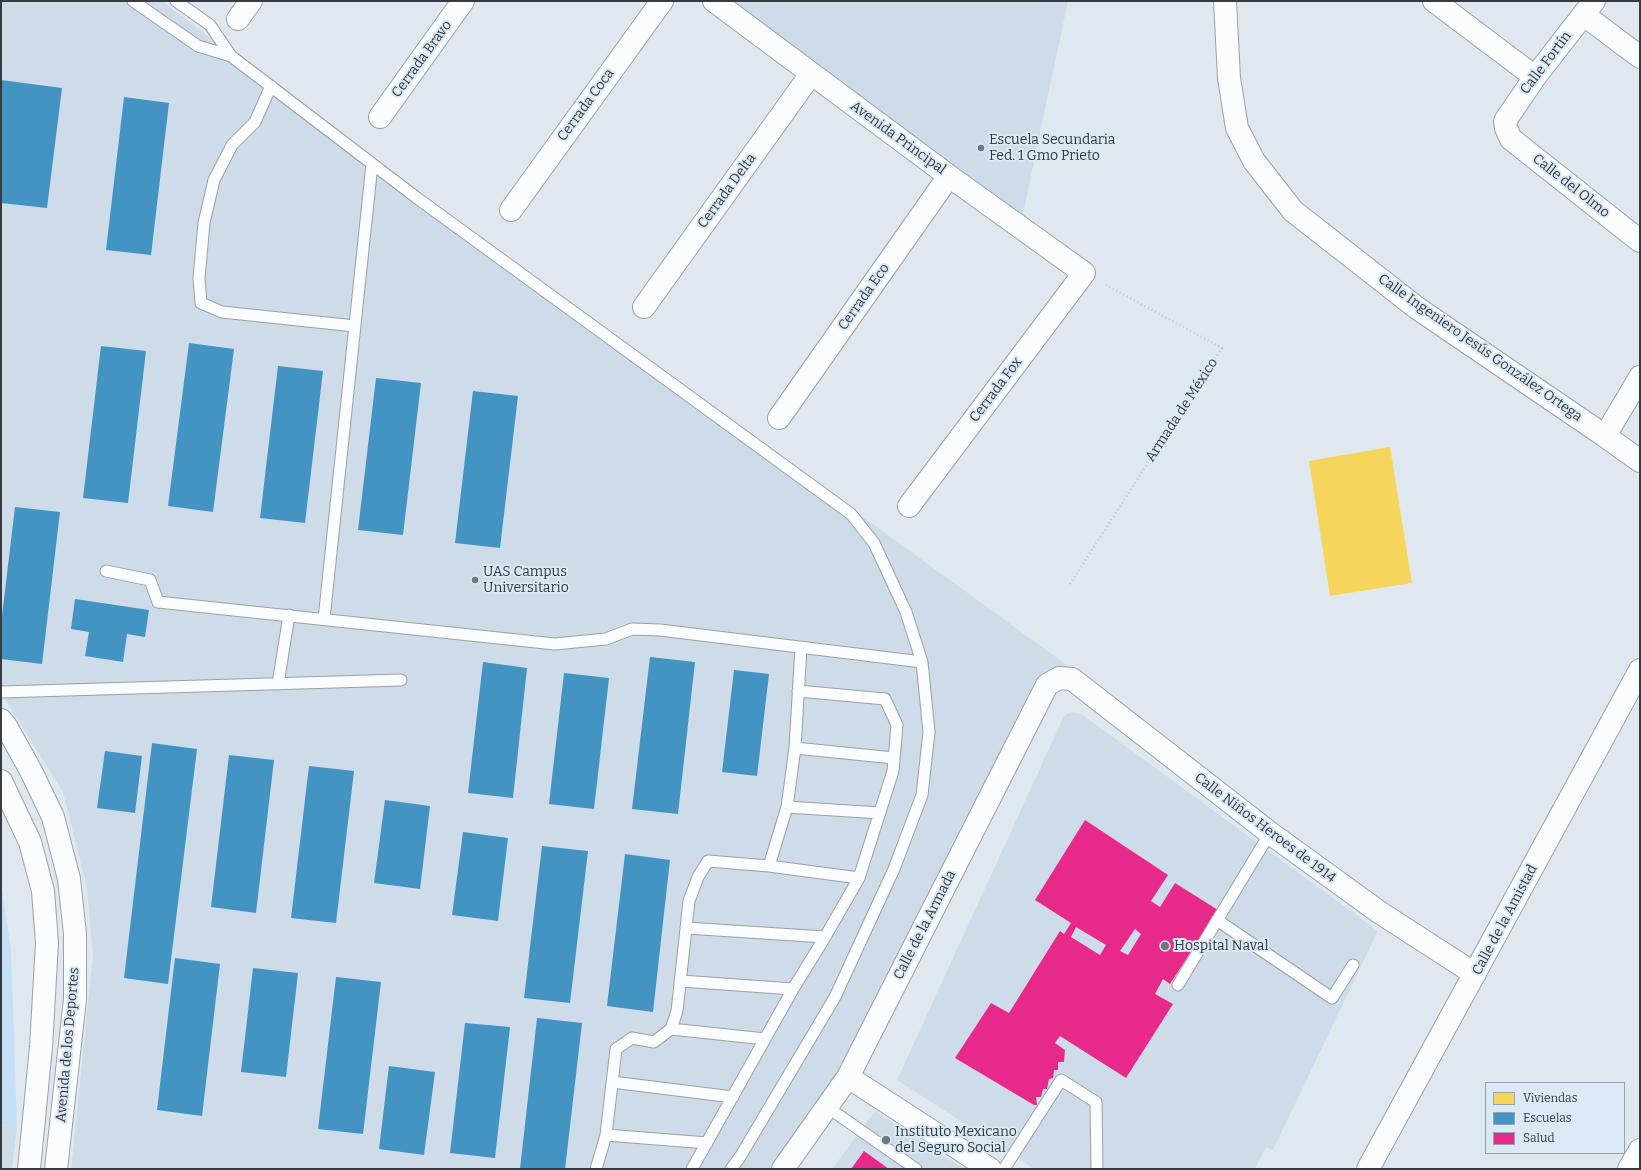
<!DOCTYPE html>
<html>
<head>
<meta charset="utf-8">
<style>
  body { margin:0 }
  #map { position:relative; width:1641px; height:1170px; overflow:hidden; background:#e0e8ef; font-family:Bitter,serif }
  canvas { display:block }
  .frame { position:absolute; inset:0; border:2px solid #353b40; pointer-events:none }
  .legend { position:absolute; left:1485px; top:1082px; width:140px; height:72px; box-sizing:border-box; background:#dae9f5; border:1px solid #98a3ad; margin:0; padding:5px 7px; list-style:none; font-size:12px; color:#353b40 }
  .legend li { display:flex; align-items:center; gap:8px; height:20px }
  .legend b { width:20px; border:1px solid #98a3ad }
</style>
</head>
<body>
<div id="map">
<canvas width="1641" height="1170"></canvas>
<div class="frame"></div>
<ul class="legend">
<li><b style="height:11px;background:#f6d55c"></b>Viviendas</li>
<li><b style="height:11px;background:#4393c3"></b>Escuelas</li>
<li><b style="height:11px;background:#e7298a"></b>Salud</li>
</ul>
</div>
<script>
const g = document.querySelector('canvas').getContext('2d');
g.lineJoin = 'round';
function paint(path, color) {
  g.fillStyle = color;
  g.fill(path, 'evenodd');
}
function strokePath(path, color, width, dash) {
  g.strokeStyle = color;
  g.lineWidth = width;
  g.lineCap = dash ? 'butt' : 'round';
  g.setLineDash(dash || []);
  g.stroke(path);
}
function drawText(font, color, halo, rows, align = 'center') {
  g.font = font + ' Bitter,serif';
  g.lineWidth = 4;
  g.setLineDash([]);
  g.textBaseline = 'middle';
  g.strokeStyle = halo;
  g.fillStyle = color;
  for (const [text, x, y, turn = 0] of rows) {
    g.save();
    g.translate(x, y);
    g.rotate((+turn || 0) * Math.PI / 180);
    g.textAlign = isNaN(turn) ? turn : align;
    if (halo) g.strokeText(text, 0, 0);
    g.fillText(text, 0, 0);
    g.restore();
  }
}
paint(new Path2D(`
  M 1,1 L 162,1 L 402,182 L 1075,671 L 1056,671 L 840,1077 L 774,1169 L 71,1169 L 93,955 L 87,889 L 63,792 L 1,693 Z
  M 727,1 L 1068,1 L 1022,218 Z
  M 1073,712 L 1083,715 L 1378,931 L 1273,1150 L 1266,1147 L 1255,1169 L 1035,1169 L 897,1080 L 1064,716 L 1068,713 Z
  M 875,1111 L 964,1169 L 832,1169 Z
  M 1,1125 L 17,1127 L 12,1169 L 1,1169 Z`), '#cedce9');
paint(new Path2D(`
  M 1,883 L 11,950 L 17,1127 L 1,1125 Z`), '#c5e0f6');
paint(new Path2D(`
  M 1390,447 L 1412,583 L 1330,596 L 1309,461 Z`), '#f6d55c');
paint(new Path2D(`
  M 1,80 L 62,88 L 47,208 L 1,203 Z
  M 124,97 L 169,103 L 151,255 L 106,250 Z
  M 189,343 L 234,349 L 213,512 L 168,506 Z
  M 101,346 L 146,351 L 128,503 L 83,498 Z
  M 278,366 L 323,371 L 305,523 L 260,518 Z
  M 376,378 L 421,383 L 403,535 L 358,530 Z
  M 473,391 L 518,396 L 500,548 L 455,543 Z
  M 15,507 L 60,512 L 42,664 L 1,659 L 1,624 Z
  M 75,599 L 149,610 L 145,637 L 127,634 L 123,662 L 85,656 L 89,632 L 71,629 Z
  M 650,657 L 695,662 L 678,814 L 632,809 Z
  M 483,662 L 527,668 L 513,798 L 468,793 Z
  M 734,670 L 769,674 L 757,776 L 722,772 Z
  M 564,673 L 609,678 L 594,809 L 549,804 Z
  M 152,743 L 197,749 L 168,984 L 124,978 Z
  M 105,751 L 142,756 L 135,813 L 97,808 Z
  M 229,755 L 274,760 L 256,913 L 211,907 Z
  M 309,766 L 354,771 L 336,923 L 291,918 Z
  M 385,800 L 430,806 L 420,889 L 374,883 Z
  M 463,832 L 508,838 L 498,921 L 452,915 Z
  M 542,846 L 588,851 L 570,1003 L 524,998 Z
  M 625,854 L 670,860 L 653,1012 L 607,1006 Z
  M 175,958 L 220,964 L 202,1116 L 157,1110 Z
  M 253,968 L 298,973 L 286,1077 L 241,1072 Z
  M 336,977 L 381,982 L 363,1134 L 318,1129 Z
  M 537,1018 L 582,1023 L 565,1169 L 520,1169 Z
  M 465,1023 L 510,1027 L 495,1158 L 450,1153 Z
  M 389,1066 L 435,1072 L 424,1155 L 379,1149 Z`), '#4393c3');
paint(new Path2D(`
  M 1085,820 L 1168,875 L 1151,901 L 1160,907 L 1175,883 L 1218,910 L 1170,984 L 1163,979 L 1155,994 L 1173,1004 L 1126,1078 L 1060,1036 L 1055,1043 L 1065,1050 L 1064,1062 L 1058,1062 L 1058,1070 L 1054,1070 L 1053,1078 L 1049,1079 L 1047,1089 L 1043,1089 L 1041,1097 L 1036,1097 L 1037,1105 L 1034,1105 L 955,1058 L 991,1003 L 1009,1013 L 1060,931 L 1064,934 L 1071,923 L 1035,900 ZM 1076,927 L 1106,945 L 1100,955 L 1071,937 ZM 1135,929 L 1141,934 L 1128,955 L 1120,951 Z
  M 864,1151 L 889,1169 L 851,1169 Z`), '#e7298a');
const lane = new Path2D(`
  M 133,1 L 198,46 L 231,56
  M 176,1 L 210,25 L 231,56 L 417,198 L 851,514 L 874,543 L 906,612 L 922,662 L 929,732 L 922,795 L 894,869 L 835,997 L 740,1157 L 731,1169
  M 271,86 L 255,122 L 232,145 L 214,180 L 204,223 L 199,278 L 201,303 L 222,312 L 355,326
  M 106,571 L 150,580 L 158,602 L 555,644 L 606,639 L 632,629 L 660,630 L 922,662
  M 324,619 L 372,164
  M 278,684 L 289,615
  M 1,692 L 401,680
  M 795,748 L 894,758
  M 787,807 L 880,813
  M 769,866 L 859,878
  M 1217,920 L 1332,998 L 1353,965
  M 686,928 L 825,937
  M 681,981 L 793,989
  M 1178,985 L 1270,833
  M 671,1029 L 765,1039
  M 612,1082 L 733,1097
  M 827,1107 L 916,1169
  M 606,1135 L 707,1143
  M 596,1169 L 606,1135 L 616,1049 L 632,1038 L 654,1042 L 671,1029 L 677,1011 L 689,901 L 698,877 L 708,861 L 769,866 L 787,807 L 795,748 L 801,648
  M 692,1169 L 793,989 L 825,937 L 859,878 L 893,771 L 897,725 L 885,699 L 798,691
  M 1004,1169 L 1061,1080 L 1096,1102 L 1097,1169`);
const street = new Path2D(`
  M 714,1 L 949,176 L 1084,273 L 909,506
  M 1225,1 L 1229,78 L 1237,128 L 1254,161 L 1293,211 L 1417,308 L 1605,436 L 1640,461
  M 1434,1 L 1535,77
  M 1594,1 L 1535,77 L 1505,121 L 1506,128 L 1511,139 L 1640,241
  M 1584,15 L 1640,57
  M 238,19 L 251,1
  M 380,117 L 463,1
  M 511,210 L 662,1
  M 644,307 L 811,74
  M 779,418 L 949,176
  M 1605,436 L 1640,377
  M 848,1077 L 990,1169
  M 783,1169 L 848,1077 L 1047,685 L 1059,678 L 1072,679 L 1270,833 L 1379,912 L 1475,974
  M 1368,1169 L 1640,670`);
const secondary = new Path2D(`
  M 1,720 L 6,726 L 31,771 L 53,817 L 69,879 L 75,934 L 75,999 L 56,1169
  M 1,781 L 30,842 L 43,891 L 47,943 L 41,1047 L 29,1169
  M 1629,1169 L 1640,1150`);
strokePath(lane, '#9aa0a5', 13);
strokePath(street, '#9aa0a5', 24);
strokePath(secondary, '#9aa0a5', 24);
strokePath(new Path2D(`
  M 1070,584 L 1222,348 L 1104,284`), '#c4c7c9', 2.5, [1, 3]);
strokePath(lane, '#fafcfd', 11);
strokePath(street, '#fafcfd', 22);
strokePath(secondary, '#fafcfd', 22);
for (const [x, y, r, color] of [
  [981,148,4,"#71787d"],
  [475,580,4,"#71787d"],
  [1165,946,5,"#71787d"],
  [886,1140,5,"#71787d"]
]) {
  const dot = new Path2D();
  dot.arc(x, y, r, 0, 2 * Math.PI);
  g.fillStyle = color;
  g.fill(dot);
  strokePath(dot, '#dae9f5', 1.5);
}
drawText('14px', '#353b40', '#dae9f5', [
  ["Cerrada Bravo",422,59,-54],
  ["Calle Fortín",1546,63,-53],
  ["Cerrada Coca",586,105,-54],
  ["Avenida Principal",898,138,36],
  ["Calle del Olmo",1571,186,38],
  ["Cerrada Delta",727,191,-54],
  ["Cerrada Eco",864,297,-55],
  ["Calle Ingeniero Jesús González Ortega",1480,348,35],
  ["Cerrada Fox",996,390,-53],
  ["Armada de México",1182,410,-57],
  ["Calle Niños Heroes de 1914",1265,828,37],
  ["Calle de la Amistad",1505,920,-62],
  ["Calle de la Armada",925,925,-63],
  ["Avenida de los Deportes",68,1045,-85]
]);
drawText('14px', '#353b40', '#dae9f5', [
  ["Escuela Secundaria",989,140],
  ["Fed. 1 Gmo Prieto",989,156],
  ["UAS Campus",483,572],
  ["Universitario",483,588],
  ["Hospital Naval",1174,946],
  ["Instituto Mexicano",895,1132],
  ["del Seguro Social",895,1148]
], 'left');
</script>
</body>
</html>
